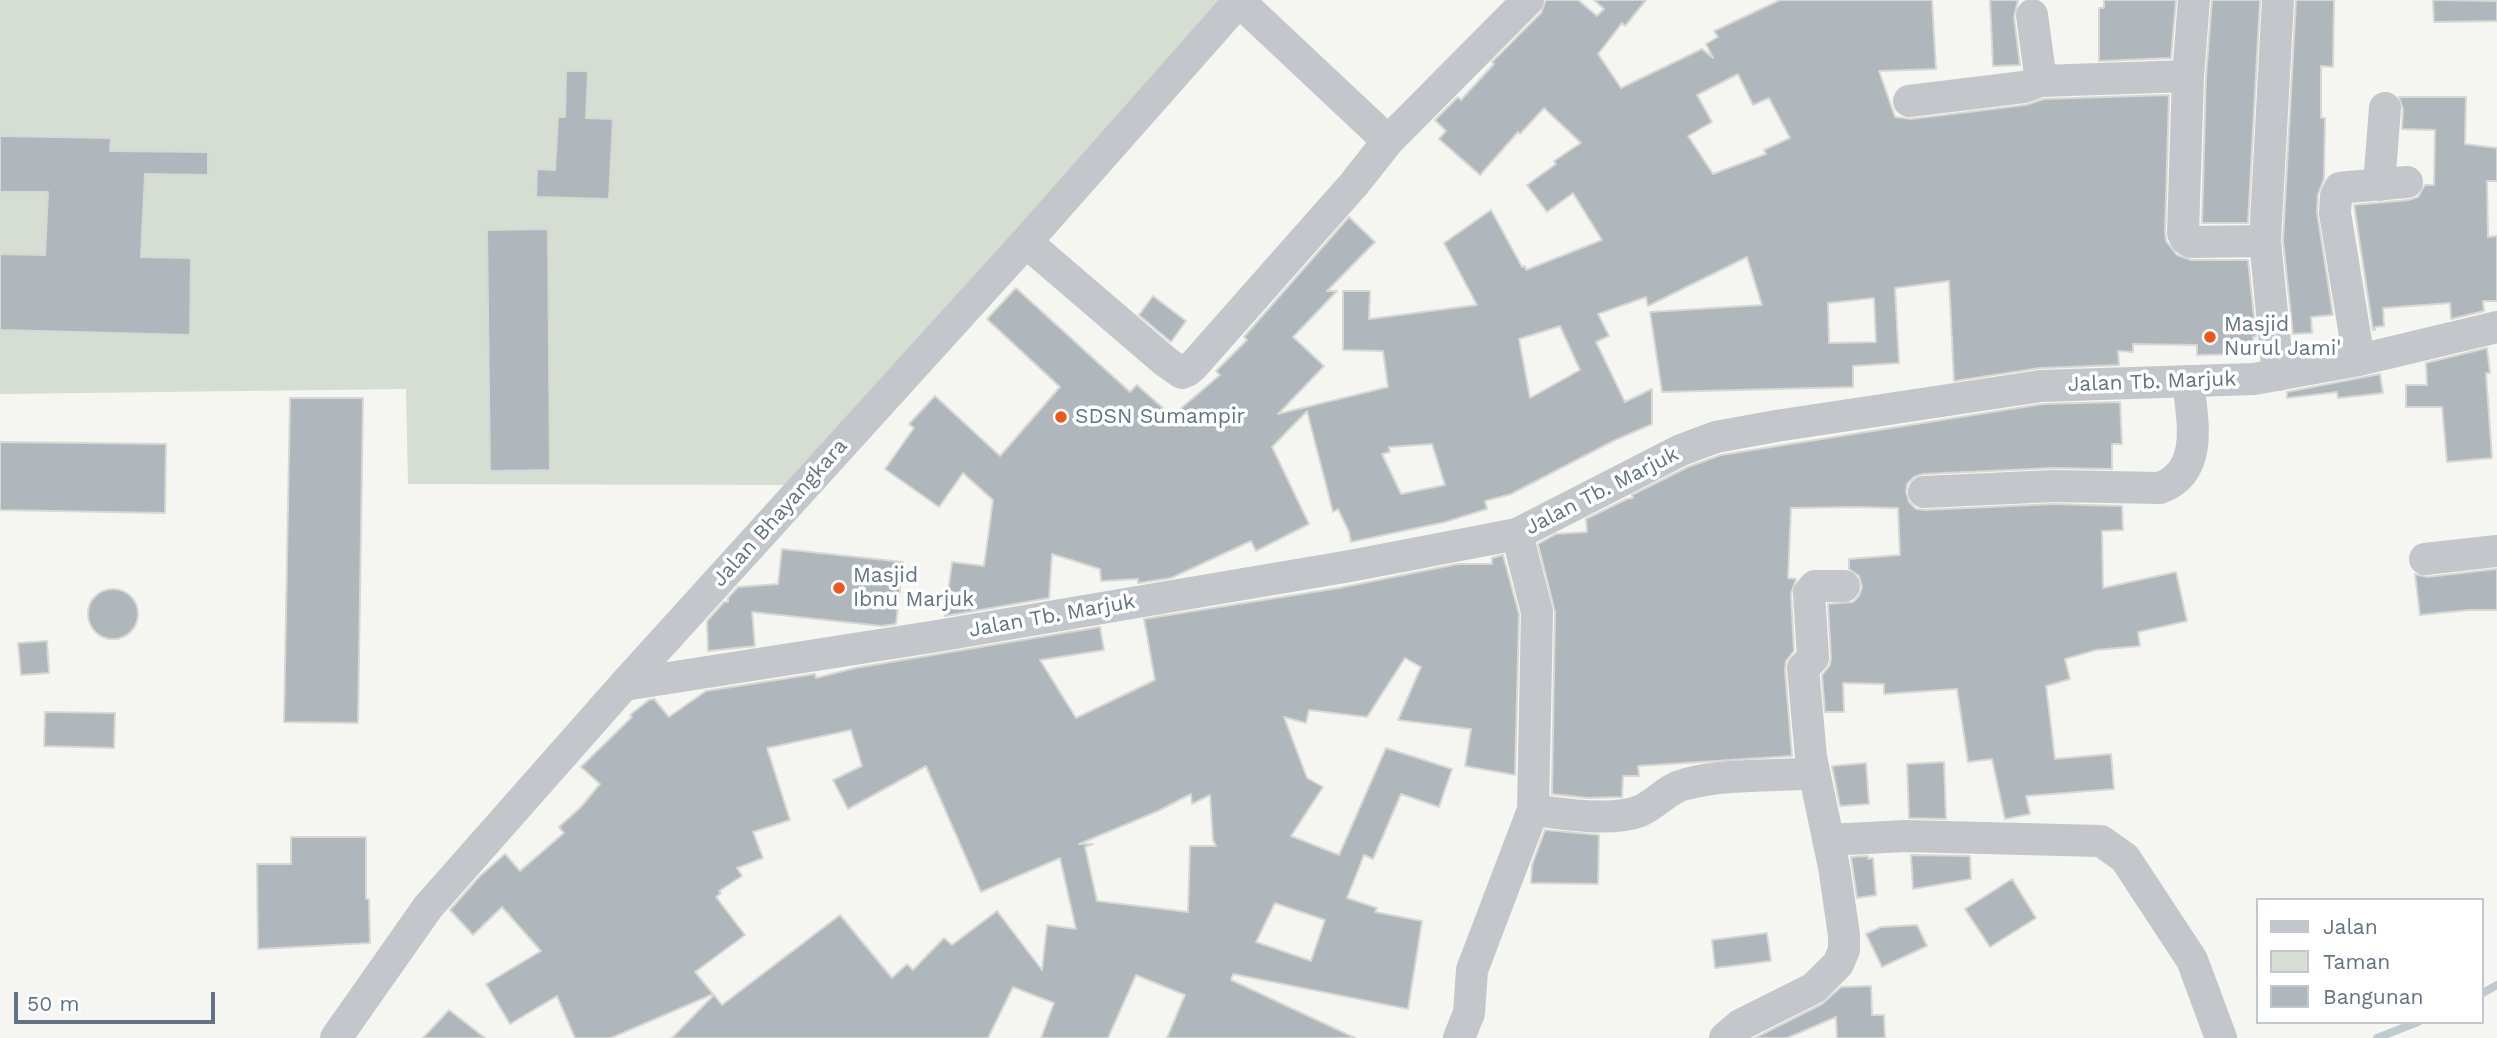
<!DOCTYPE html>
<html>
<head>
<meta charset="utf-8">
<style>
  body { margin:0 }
  #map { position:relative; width:2497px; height:1038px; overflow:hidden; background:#f5f6f1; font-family:"Work Sans",sans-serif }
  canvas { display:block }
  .legend { position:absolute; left:2256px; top:898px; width:228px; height:126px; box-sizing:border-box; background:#fff; border:2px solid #c0c7ce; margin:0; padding:9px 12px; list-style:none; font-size:21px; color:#627385 }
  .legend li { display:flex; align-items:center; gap:14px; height:35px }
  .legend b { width:35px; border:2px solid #c0c7ce }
  .scale { position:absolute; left:14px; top:992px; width:201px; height:32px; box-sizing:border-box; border:4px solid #627385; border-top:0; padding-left:9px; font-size:21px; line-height:24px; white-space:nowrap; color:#627385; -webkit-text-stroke:5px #fff; paint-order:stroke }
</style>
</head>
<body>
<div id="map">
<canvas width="2497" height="1038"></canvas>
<ul class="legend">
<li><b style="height:9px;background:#c3c6ca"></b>Jalan</li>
<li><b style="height:19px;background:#d6ddd2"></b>Taman</li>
<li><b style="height:19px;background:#afb6bc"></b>Bangunan</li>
</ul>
<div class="scale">50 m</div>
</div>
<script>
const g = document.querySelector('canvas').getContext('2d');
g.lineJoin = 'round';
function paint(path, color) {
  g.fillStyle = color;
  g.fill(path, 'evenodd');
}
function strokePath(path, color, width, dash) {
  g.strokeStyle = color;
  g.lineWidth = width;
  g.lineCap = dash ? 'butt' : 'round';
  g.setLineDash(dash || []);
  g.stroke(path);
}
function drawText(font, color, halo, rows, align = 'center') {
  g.font = font + ' "Work Sans",sans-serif';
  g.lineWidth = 7;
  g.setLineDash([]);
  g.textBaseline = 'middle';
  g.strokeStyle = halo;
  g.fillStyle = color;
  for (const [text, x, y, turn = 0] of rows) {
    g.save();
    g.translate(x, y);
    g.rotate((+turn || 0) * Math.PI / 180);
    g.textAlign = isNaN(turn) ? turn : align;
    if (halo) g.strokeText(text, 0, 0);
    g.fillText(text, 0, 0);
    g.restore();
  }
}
paint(new Path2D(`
  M 0,0 L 1223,0 L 802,485 L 408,484 L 406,389 L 0,394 Z`), '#d6ddd2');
strokePath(new Path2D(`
  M 2481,994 L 2497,985
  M 2377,1038 L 2418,1022`), '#c0cad0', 8);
const building = new Path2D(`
  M 1546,0 L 1578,0 L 1597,16 L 1604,9 L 1594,0 L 1646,0 L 1625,26 L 1622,23 L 1598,54 L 1621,88 L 1702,49 L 1713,58 L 1706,44 L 1718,37 L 1714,31 L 1780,0 L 1932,0 L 1936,69 L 1879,71 L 1895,117 L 1911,119 L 2026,105 L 2044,99 L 2169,95 L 2165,232 L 2166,241 L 2177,255 L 2191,260 L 2248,260 L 2256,336 L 2253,337 L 2254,354 L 2197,355 L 2197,345 L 2133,344 L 2133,352 L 2118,351 L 2119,365 L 2040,368 L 1954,381 L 1949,281 L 1895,288 L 1899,363 L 1853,366 L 1853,387 L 1662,392 L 1650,312 L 1762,305 L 1747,257 L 1648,306 L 1646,297 L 1598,314 L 1609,336 L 1596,342 L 1625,402 L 1652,389 L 1652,424 L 1613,441 L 1511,494 L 1485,501 L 1487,509 L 1445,522 L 1351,542 L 1349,532 L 1338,509 L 1333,512 L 1307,411 L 1272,447 L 1309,524 L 1256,551 L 1251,541 L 1171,578 L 1138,583 L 1138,579 L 1101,581 L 1100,569 L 1052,554 L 1049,598 L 945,616 L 952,562 L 984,566 L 993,500 L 963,473 L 939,507 L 885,469 L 914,428 L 909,424 L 935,396 L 1000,456 L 1060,387 L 987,319 L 1016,288 L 1130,392 L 1137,385 L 1172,416 L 1220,375 L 1216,371 L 1247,340 L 1244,337 L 1349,217 L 1375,242 L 1327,291 L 1337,291 L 1293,337 L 1324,366 L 1278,414 L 1388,387 L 1383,351 L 1343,350 L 1343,291 L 1370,291 L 1369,319 L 1477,305 L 1444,243 L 1491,210 L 1522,267 L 1525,266 L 1526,270 L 1602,240 L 1573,193 L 1547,212 L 1527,185 L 1556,164 L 1554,161 L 1581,143 L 1544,108 L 1520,134 L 1518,132 L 1480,175 L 1439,139 L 1446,131 L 1435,120 L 1458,97 L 1461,100 L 1494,64 L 1492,62 L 1541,13 ZM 1738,74 L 1753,105 L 1769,98 L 1790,138 L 1764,150 L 1766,154 L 1713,174 L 1688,136 L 1712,122 L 1697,95 ZM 1874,298 L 1876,342 L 1829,343 L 1828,303 ZM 1560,326 L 1580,370 L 1530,398 L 1519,339 ZM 1432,444 L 1445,485 L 1401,494 L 1382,454 L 1390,452 L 1389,447 Z
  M 1990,0 L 2018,0 L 2014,17 L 2020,65 L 1993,66 Z
  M 2104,0 L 2176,0 L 2171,58 L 2099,61 L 2099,8 L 2104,8 Z
  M 2212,0 L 2260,0 L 2248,223 L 2202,223 L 2206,77 Z
  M 2296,0 L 2334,0 L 2333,67 L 2321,66 L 2321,118 L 2325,118 L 2324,179 L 2318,194 L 2317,212 L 2333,315 L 2311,317 L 2312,333 L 2293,334 L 2283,241 Z
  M 2433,0 L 2497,1 L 2497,21 L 2434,22 Z
  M 566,71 L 588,71 L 586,118 L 613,119 L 609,199 L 536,197 L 537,169 L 555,170 L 558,117 L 565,117 Z
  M 2399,97 L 2466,97 L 2465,144 L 2497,148 L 2497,181 L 2487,181 L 2488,237 L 2497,236 L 2497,301 L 2483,301 L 2484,311 L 2451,319 L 2450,303 L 2383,308 L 2384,326 L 2375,327 L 2375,330 L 2373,330 L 2354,205 L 2409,200 L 2418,197 L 2425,185 L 2434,185 L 2435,130 L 2402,129 L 2403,109 Z
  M 0,136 L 111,138 L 110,151 L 208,152 L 208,175 L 145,174 L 141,257 L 191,258 L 190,335 L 0,330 L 0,254 L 45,255 L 48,192 L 0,192 Z
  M 548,229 L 550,470 L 490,471 L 487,230 Z
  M 1153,296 L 1186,321 L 1171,342 L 1139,315 Z
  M 2487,348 L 2490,373 L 2486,373 L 2492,458 L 2447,462 L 2442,407 L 2406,407 L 2406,385 L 2427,385 L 2426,363 Z
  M 2380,374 L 2383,393 L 2338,398 L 2337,392 L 2287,398 L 2287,392 Z
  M 290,398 L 363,398 L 358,723 L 284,722 Z
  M 2120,402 L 2122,444 L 2112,444 L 2112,469 L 2053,468 L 1923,474 L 1914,477 L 1907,484 L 1906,492 L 1909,502 L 1916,509 L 1925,510 L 2054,504 L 2122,506 L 2123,530 L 2102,531 L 2103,588 L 2176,572 L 2187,621 L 2138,632 L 2140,646 L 2096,650 L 2065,659 L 2070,679 L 2046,686 L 2055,759 L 2111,754 L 2114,789 L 2026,796 L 2030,814 L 2005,819 L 1992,759 L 1968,762 L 1957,689 L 1884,694 L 1884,684 L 1843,683 L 1844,712 L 1825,712 L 1822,675 L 1830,665 L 1831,657 L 1828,604 L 1853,602 L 1859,596 L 1862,587 L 1859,576 L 1849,569 L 1849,559 L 1900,555 L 1898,508 L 1854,507 L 1791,508 L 1788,578 L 1796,579 L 1791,594 L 1794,651 L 1786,661 L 1785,670 L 1792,756 L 1638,766 L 1639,776 L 1623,776 L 1622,797 L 1588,798 L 1552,794 L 1555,612 L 1538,544 L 1556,534 L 1587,532 L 1586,519 L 1627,499 L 1633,498 L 1632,495 L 1688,467 L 1721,455 L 2043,404 Z
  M 0,442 L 166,444 L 165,513 L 0,510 Z
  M 782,549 L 903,562 L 896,624 L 882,626 L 752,612 L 755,646 L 708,651 L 707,621 L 724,602 L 728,602 L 728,598 L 738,587 L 778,584 Z
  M 1503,555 L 1519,614 L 1515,775 L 1465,766 L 1471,729 L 1398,720 L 1421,667 L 1405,658 L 1367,717 L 1309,710 L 1306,723 L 1284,717 L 1307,778 L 1323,787 L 1291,836 L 1339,855 L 1386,748 L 1452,769 L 1439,807 L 1401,794 L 1373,859 L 1364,855 L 1347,898 L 1377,908 L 1375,912 L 1422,921 L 1408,1009 L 1233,974 L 1231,980 L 1355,1038 L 1167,1038 L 1185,995 L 1136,975 L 1108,1038 L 1041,1038 L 1054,1003 L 1013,987 L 988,1038 L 672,1038 L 714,995 L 722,1005 L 840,915 L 892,978 L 907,964 L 913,970 L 944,938 L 952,945 L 997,911 L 1042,970 L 1047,925 L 1076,929 L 1060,858 L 981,892 L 926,766 L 848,809 L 833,780 L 862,766 L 851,730 L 767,748 L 790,820 L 753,832 L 763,858 L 737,868 L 742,876 L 719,891 L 721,893 L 716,897 L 745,935 L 695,972 L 713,994 L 611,1038 L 575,1038 L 557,996 L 510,1024 L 486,984 L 541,951 L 502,907 L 473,935 L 450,910 L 480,876 L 505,854 L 520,871 L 564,833 L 559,827 L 581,807 L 600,784 L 581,767 L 632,717 L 630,715 L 649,700 L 654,699 L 669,717 L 706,691 L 815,674 L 816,678 L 855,668 L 1100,627 L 1104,650 L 1040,660 L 1076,718 L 1155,680 L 1144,619 L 1339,588 L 1458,564 L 1492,564 L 1492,558 ZM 1191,794 L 1192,804 L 1210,795 L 1213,840 L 1216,846 L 1190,846 L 1188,912 L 1097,901 L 1085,847 L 1093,844 L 1079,844 L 1158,811 ZM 1275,903 L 1325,920 L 1311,961 L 1256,942 Z
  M 2497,569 L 2497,610 L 2469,610 L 2420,615 L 2415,574 L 2427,577 Z
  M88 614a25 25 0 1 1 50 0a25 25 0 1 1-50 0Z
  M 47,641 L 49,673 L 21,675 L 18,643 Z
  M 45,712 L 115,713 L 114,748 L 44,746 Z
  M 1944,762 L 1946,819 L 1909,818 L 1907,764 Z
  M 1866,763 L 1869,804 L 1840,806 L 1832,766 Z
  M 1545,830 L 1599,835 L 1598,884 L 1531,883 L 1532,865 Z
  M 291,837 L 366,837 L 366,899 L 369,899 L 370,943 L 258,949 L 257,864 L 291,864 Z
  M 1911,855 L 1970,856 L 1971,879 L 1913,889 Z
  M 1868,856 L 1868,859 L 1873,858 L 1876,895 L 1857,898 L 1851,857 Z
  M 2012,879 L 2036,918 L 1990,947 L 1965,909 Z
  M 1917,925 L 1927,946 L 1882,967 L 1866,934 L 1881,927 Z
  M 1767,933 L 1771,961 L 1715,968 L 1712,940 Z
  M 1871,986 L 1872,1015 L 1884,1015 L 1885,1038 L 1837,1038 L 1836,1017 L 1787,1038 L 1755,1038 L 1822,1004 L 1841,987 Z
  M 449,1010 L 485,1038 L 423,1038 Z`);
paint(building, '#afb6bc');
strokePath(building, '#d7d7d4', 2);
strokePath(new Path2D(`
  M 2194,0 L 2188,76 L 2183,233 L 2186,239 L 2191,242 L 2265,241
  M 2032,15 L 2041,81
  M 1909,101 L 2024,87 L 2041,81 L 2188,76
  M 1388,141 L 1528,0
  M 2379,185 L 2385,108
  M 1026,242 L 1166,362 L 1182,373 L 1187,371 L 1194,365 L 1354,184 L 1388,141 L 1239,1
  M 2359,360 L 2335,213 L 2336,196 L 2340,188 L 2348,187 L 2407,182
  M 2278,375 L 2265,241 L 2278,0
  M 1924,492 L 2054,486 L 2160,488 C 2205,471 2192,419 2188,381
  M 2425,559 L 2497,551
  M 624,685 L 931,637 L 1350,566 L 1517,534 L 1681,450 L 1716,437 L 1776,426 L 2041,386 L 2254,379 L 2359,360 L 2497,327
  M 1533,810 C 1563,814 1612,822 1640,811 C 1656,804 1668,788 1686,784 C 1727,773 1771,777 1814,773
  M 1828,840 L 1906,836 L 2101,841 L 2125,858 L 2192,960 L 2221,1038
  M 336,1038 L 428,907 L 624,685 L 1026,242 L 1240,0
  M 1459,1038 L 1469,1013 L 1472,970 L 1533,810 L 1537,612 L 1517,534
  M 1725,1038 L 1740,1025 L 1814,988 L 1838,964 L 1844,950 L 1844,935 L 1834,867 L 1811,757 L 1803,668 L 1813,658 L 1809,593 L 1815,586 L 1844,586`), '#c3c6ca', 32);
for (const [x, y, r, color] of [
  [2210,337,7,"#ef5718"],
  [1061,417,7,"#ef5718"],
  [839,588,7,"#ef5718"]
]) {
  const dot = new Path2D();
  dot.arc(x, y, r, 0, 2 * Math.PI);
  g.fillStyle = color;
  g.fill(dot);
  strokePath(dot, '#fff', 2.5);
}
drawText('21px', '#627385', '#fff', [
  ["Masjid",2224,325],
  ["Nurul Jami'",2224,349],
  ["SDSN Sumampir",1075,417],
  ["Masjid",853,576],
  ["Ibnu Marjuk",853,600]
], 'left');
drawText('21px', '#627385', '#fff', [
  ["Jalan Tb. Marjuk",2152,382,-2],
  ["Jalan Tb. Marjuk",1602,491,-27],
  ["Jalan Bhayangkara",780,513,-48],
  ["Jalan Tb. Marjuk",1052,616,-10]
]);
</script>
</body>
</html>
